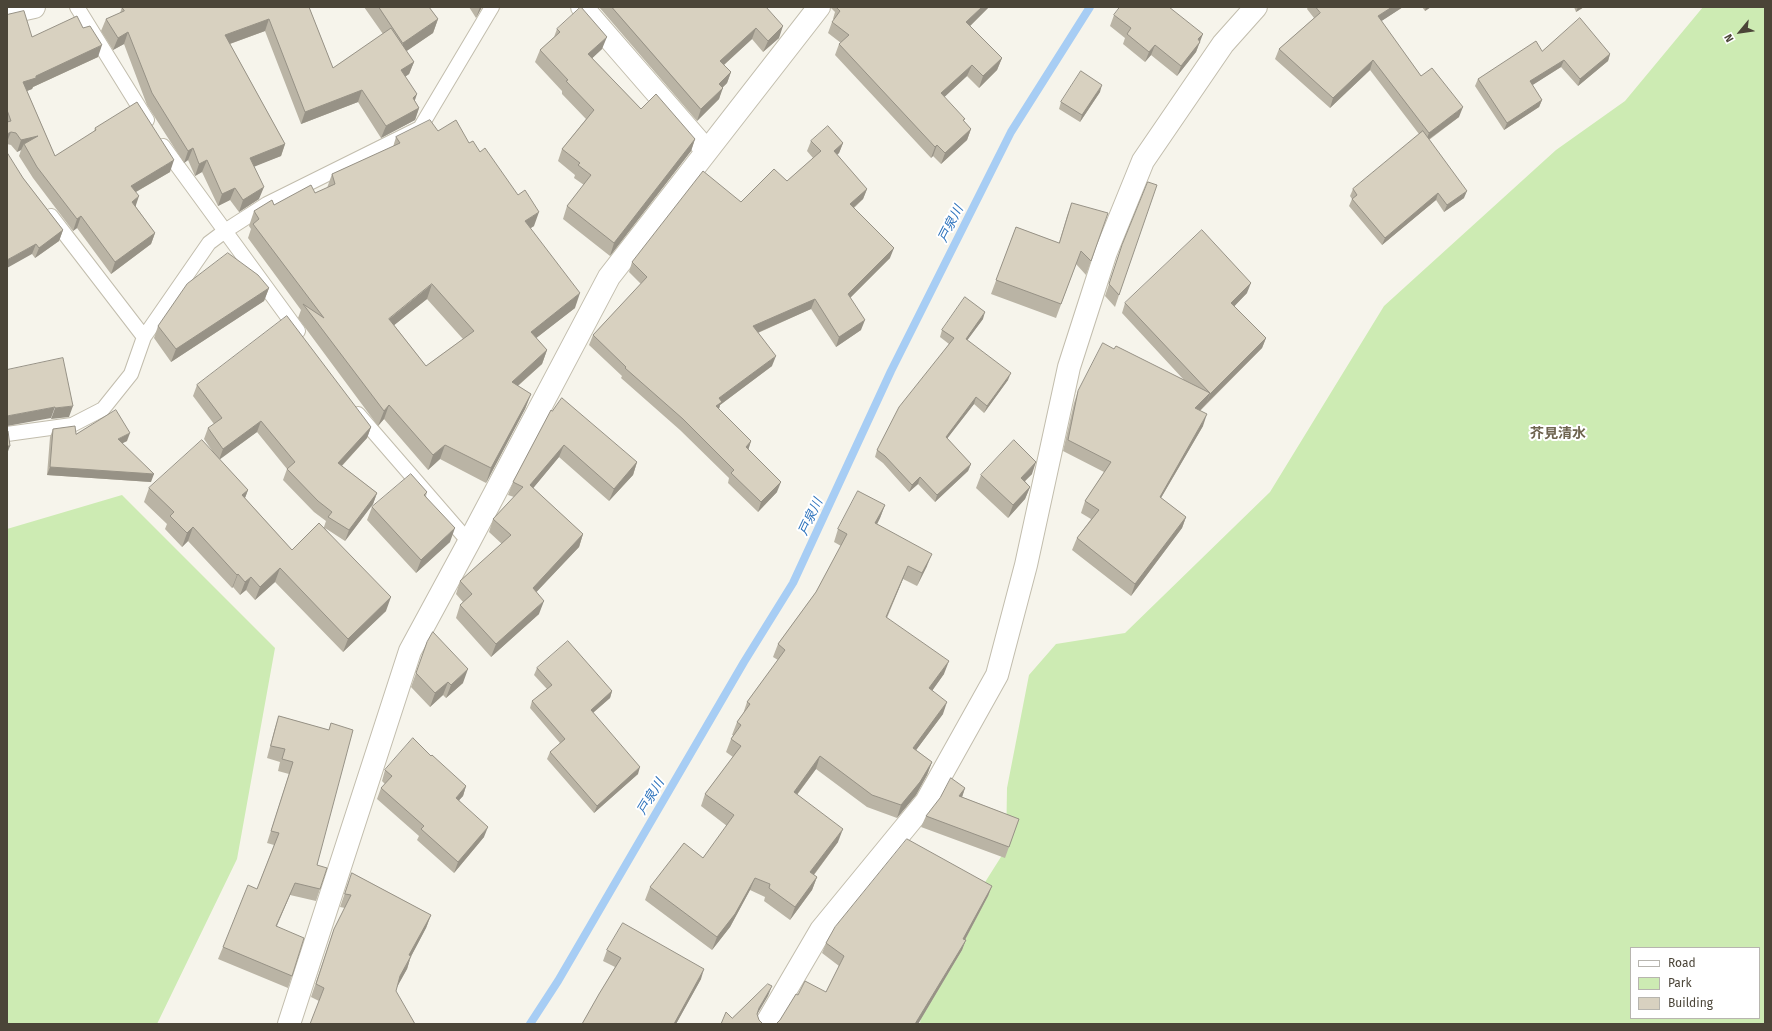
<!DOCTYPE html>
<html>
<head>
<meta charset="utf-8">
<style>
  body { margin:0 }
  #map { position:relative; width:1772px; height:1031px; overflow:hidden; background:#f6f4eb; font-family:"Fira Sans",sans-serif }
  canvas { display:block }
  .frame { position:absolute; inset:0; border:8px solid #4b4538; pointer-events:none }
  .legend { position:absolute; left:1630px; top:947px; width:130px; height:72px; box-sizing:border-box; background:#fff; border:1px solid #b7b5af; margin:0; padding:5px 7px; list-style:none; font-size:12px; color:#4b4538 }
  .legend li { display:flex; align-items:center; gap:8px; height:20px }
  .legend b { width:20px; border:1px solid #b7b5af }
  .north { position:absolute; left:1720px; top:12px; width:40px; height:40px; -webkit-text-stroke:3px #fff; paint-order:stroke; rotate:241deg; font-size:11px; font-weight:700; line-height:16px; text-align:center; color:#4b4538 }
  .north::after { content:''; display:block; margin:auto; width:14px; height:18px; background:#4b4538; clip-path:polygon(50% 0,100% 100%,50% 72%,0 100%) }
</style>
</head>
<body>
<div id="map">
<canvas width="1772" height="1031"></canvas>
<div class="frame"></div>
<ul class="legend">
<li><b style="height:5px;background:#fff"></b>Road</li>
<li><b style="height:11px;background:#cdebb3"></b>Park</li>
<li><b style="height:11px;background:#d8d1c0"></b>Building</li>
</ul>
<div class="north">N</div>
</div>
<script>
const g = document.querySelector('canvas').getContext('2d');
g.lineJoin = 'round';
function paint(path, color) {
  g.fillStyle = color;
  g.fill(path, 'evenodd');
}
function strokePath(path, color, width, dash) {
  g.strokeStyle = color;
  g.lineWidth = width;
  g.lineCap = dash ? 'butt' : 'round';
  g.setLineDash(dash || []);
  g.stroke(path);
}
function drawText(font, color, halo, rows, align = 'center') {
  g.font = font + ' "Fira Sans","Noto Sans JP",sans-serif';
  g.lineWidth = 4;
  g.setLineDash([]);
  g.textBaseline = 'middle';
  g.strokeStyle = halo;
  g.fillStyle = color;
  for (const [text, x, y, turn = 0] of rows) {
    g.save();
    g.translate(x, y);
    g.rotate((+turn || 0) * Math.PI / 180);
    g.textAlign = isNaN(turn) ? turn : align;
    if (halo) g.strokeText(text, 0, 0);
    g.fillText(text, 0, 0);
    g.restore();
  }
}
paint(new Path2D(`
  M 1703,7 L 1765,7 L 1765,1024 L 920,1024 L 925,977 L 1006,849 L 1007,788 L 1029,675 L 1056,644 L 1125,633 L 1270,492 L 1384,306 L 1556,150 L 1625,101 ZM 1631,948 L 1759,948 L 1759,1018 L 1631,1018 Z
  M 122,495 L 275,648 L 237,859 L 157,1024 L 7,1024 L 7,529 Z`), '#cdebb3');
strokePath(new Path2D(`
  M 530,1024 L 558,981 L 744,662 L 793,583 L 891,371 L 1011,132 L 1090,7`), '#a7cdf4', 8);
const service = new Path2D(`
  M 77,7 L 147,120
  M 163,146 L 298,331
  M 51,216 L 144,337
  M 358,414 L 469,542
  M 7,434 L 72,425 L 103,409 L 131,374 L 144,337 L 209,243 L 225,231 L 267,204 L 420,128 L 492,7`);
const minor = new Path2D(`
  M 582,7 L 707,151
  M 7,13 L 34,7
  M 289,1024 L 410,651 L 469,542 L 609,277 L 819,7
  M 766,1024 L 821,930 L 926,802 L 997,675 L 1026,565 L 1069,367 L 1106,252 L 1143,161 L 1223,44 L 1256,7`);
strokePath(service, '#c2bdad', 16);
strokePath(minor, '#c2bdad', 24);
strokePath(service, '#fff', 14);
strokePath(minor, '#fff', 22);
paint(new Path2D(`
  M 122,7 L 309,7 L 333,68 L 383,34 L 364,7 L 429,7 L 438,19 L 433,33 L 406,51 L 414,62 L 409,74 L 405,77 L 415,101 L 419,108 L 415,120 L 381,138 L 358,102 L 301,124 L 265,31 L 230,44 L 285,144 L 281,156 L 254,166 L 259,199 L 239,212 L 230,200 L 218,206 L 202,172 L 195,176 L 188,160 L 184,163 L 147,105 L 124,44 L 113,50 L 101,31 L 106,19 L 120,13 Z
  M 469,7 L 482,7 L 476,18 Z
  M 599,7 L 766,7 L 779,38 L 763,52 L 752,39 L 724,65 L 731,72 L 727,83 L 722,88 L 719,99 L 697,121 Z
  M 831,7 L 989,7 L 970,26 L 1002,58 L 997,70 L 979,88 L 967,76 L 944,97 L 964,121 L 971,129 L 967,140 L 941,164 L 933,156 L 931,158 L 835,55 L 839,44 L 841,43 L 828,33 L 832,22 L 834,20 L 833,19 L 835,12 L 831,8 Z
  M 1308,7 L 1403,7 L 1381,21 L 1421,76 L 1459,117 L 1429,140 L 1464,198 L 1444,212 L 1436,200 L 1382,245 L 1349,206 L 1352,199 L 1350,196 L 1353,189 L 1419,134 L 1370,70 L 1330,108 L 1275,59 L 1279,49 L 1314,18 L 1307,9 Z
  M 1422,7 L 1431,7 L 1425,11 Z
  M 1574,7 L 1584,7 L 1576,12 Z
  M 7,13 L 32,37 L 83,28 L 98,57 L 33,87 L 32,89 L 27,91 L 55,156 L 94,132 L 95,128 L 170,172 L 136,192 L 136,207 L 155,233 L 151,244 L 111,274 L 77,228 L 73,231 L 33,178 L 19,156 L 21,150 L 17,152 L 11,145 L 7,144 Z
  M 1114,15 L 1200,41 L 1196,52 L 1177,76 L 1151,55 L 1145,62 L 1123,44 L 1125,38 L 1110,26 Z
  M 557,29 L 602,49 L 592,58 L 641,109 L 695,139 L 691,151 L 610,256 L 563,219 L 567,206 L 584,185 L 574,178 L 575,175 L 558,161 L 562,149 L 586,119 L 562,94 L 562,91 L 535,62 L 540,50 L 554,37 Z
  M 1542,51 L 1610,54 L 1608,61 L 1578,86 L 1561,67 L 1532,85 L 1542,100 L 1539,107 L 1504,130 L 1475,86 L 1478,79 Z
  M 1100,92 L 1080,122 L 1059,109 L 1061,102 Z
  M 438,131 L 469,143 L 480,152 L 534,226 L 530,228 L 575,308 L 536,338 L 547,350 L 542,364 L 518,386 L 531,394 L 525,409 L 486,483 L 440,459 L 428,470 L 384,419 L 378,426 L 298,318 L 301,310 L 248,238 L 251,229 L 249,226 L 254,211 L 315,193 L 327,188 L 332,174 L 393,147 L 396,137 ZM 427,299 L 463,339 L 426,366 L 394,325 Z
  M 811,141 L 843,143 L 839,153 L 837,155 L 867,189 L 863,199 L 854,208 L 890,258 L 850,298 L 861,330 L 836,347 L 811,309 L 758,333 L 772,366 L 720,405 L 719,409 L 751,441 L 748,449 L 777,492 L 758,512 L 728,483 L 729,478 L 680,430 L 621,378 L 622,376 L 589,345 L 593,335 L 641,284 L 629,272 L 632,262 L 741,202 L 787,181 L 813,158 L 807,151 Z
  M 23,178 L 63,230 L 59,241 L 35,258 L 32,254 Z
  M 1072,203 L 1091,261 L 1086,275 L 1076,264 L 1056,318 L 991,294 L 1016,227 L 1059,243 L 1067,216 Z
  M 1122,245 L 1119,295 L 1115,307 L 1105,296 Z
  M 269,288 L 264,301 L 171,362 L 154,338 L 158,326 Z
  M 1247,293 L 1234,306 L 1266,338 L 1262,348 L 1200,411 L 1203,426 L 1161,498 L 1186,517 L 1182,528 L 1131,596 L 1072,550 L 1077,538 L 1091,519 L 1081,513 L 1085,501 L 1104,472 L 1063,451 L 1074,403 L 1078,391 L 1114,349 L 1184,380 L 1122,313 L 1125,303 Z
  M 983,319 L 967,340 L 1008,380 L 984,413 L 974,404 L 947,438 L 971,464 L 968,471 L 935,502 L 918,484 L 909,492 L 883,463 L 875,457 L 877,450 L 949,344 L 940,337 L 942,330 Z
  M 197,385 L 371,427 L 367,438 L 342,466 L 377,493 L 373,504 L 345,541 L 325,528 L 386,611 L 343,652 L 275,582 L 255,600 L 246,590 L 240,595 L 233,587 L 232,588 L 188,541 L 182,547 L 165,529 L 167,524 L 144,502 L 149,488 L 213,452 L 204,439 L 208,428 L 214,424 L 193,396 ZM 257,432 L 287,469 L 283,480 L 314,512 L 326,521 L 324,527 L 292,550 L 245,498 L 248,490 L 219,459 Z
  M 552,411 L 637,462 L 633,475 L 609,501 L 559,457 L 533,488 L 583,534 L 579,547 L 536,592 L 539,614 L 491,657 L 456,618 L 460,605 L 463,602 L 456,594 L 460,581 L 502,544 L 489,532 L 493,519 L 514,497 L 508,495 L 513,482 Z
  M 53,429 L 76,434 L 127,441 L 122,443 L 151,482 L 47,475 L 50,437 Z
  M 1032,474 L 1025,481 L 1030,487 L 1025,499 L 1008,518 L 976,488 L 981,475 Z
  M 427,492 L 426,496 L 450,542 L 416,573 L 367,520 L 372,507 Z
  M 885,505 L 880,518 L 877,524 L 927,566 L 917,586 L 903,579 L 887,618 L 944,674 L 932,690 L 943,714 L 916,750 L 932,762 L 927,775 L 916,795 L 897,818 L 867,807 L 816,769 L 797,795 L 838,842 L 814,875 L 817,877 L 812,890 L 790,920 L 764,901 L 765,897 L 750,890 L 730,927 L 712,950 L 645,900 L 650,887 L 703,858 L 727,826 L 701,806 L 705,794 L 733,757 L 726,752 L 731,739 L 733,735 L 732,735 L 737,722 L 743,714 L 747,702 L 778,660 L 773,657 L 778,644 L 816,592 L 841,546 L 834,542 L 838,529 Z
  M 427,642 L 463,683 L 446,698 L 443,695 L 430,707 L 411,687 Z
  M 537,668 L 612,691 L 610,698 L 593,713 L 638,774 L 594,813 L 547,759 L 550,752 L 560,743 L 530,708 L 532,701 L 547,689 L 534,675 Z
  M 279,716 L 329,730 L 331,723 L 317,865 L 320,889 L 316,901 L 290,895 L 277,926 L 292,976 L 288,988 L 218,959 L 223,947 L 257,889 L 274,845 L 267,843 L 289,774 L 278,771 L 280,762 L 267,758 L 275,728 Z
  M 431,756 L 466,786 L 463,796 L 459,800 L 484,837 L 454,873 L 417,840 L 419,836 L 377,799 L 381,788 L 385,784 L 382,781 L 385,770 Z
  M 965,788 L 962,797 L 1019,819 L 1005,858 L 921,827 L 926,816 Z
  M 352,873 L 431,915 L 426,928 L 411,956 L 407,969 L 397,986 L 396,991 L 319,1001 L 311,997 L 334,929 L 345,908 L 340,907 Z
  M 992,886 L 988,896 L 965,940 L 962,950 L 918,1024 L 776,1024 L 780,1020 L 798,995 L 826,992 L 839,966 L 822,953 L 826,943 Z
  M 607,950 L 701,979 L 676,1024 L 582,1024 L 615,967 L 603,961 Z`), '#bab4a5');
paint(new Path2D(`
  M 480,7 L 482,7 L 476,18 Z
  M 982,7 L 989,7 L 962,34 L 966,22 Z
  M 1392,7 L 1403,7 L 1374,26 L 1378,16 Z
  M 1426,7 L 1431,7 L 1425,11 Z
  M 1578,7 L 1584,7 L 1576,12 Z
  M 269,19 L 265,31 L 221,47 L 225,35 Z
  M 438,19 L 433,33 L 398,57 L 403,43 Z
  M 783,26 L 779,38 L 763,52 L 768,41 Z
  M 756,28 L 752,39 L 716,72 L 720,61 Z
  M 128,32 L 124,44 L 113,50 L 118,38 Z
  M 1203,34 L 1196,52 L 1177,76 L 1181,66 L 1198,39 Z
  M 607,37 L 602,49 L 584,66 L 588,54 Z
  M 102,45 L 98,57 L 33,87 L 32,89 L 19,94 L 23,82 Z
  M 1155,45 L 1151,55 L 1145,62 L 1149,52 Z
  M 1610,54 L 1608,61 L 1578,86 L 1580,79 Z
  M 1002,58 L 997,70 L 979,88 L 983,76 Z
  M 1373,60 L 1370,70 L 1330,108 L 1333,98 Z
  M 1564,60 L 1561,67 L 1528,88 L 1530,81 Z
  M 414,62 L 409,74 L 397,82 L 401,70 Z
  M 972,65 L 967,76 L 937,104 L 941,93 Z
  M 731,72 L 727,83 L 715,95 L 719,84 Z
  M 1102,85 L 1100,92 L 1080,122 L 1082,115 Z
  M 723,88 L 719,99 L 697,121 L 701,109 Z
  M 362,90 L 358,102 L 301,124 L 305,112 Z
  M 417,94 L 413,106 L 413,98 Z
  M 1542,100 L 1539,107 L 1504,130 L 1507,123 Z
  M 1463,107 L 1459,117 L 1425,142 L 1429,133 Z
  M 419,108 L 415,120 L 381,138 L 386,126 Z
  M 971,129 L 967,140 L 941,164 L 945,153 Z
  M 11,132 L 7,142 L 7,134 Z
  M 38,136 L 24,144 L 21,150 L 17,152 L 21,140 Z
  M 695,139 L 691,151 L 610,256 L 614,243 Z
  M 843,143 L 839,153 L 830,161 L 834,151 Z
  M 285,144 L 281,156 L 246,170 L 250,158 Z
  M 937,145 L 933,156 L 931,158 L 935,147 Z
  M 193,148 L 188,160 L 184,163 L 188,151 Z
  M 174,160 L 170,172 L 127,197 L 131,186 Z
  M 207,160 L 202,172 L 195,176 L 199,164 Z
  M 264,187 L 259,199 L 239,212 L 243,200 Z
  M 235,188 L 230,200 L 218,206 L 222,194 Z
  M 867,189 L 863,199 L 846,214 L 850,204 Z
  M 1467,191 L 1464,198 L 1444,212 L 1447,205 Z
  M 1438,193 L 1436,200 L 1382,245 L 1385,238 Z
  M 139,196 L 135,208 L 132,202 Z
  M 539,212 L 534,226 L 519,236 L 525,221 Z
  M 81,216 L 77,228 L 73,231 L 77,219 Z
  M 63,230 L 59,241 L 35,258 L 39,248 Z
  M 155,233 L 151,244 L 111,274 L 115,262 Z
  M 36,244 L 32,254 L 7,268 L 7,260 Z
  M 894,248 L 890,258 L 844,304 L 848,294 Z
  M 1251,283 L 1247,293 L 1227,314 L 1231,303 Z
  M 432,284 L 427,299 L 383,334 L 389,319 Z
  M 269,288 L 264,301 L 171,362 L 176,349 Z
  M 580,293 L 575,308 L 526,346 L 531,332 Z
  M 815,299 L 811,309 L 750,336 L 753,326 Z
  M 985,312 L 983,319 L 963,346 L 966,339 Z
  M 865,320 L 861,330 L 836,347 L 839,337 Z
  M 1266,338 L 1262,348 L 1206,404 L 1210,394 Z
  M 547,350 L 542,364 L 506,396 L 512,382 Z
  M 776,356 L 772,366 L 720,405 L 718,412 L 712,416 L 719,398 Z
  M 1011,373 L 1008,380 L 984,413 L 987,406 Z
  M 1210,393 L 1206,404 L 1191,420 L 1195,408 Z
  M 531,394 L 525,409 L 486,483 L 491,468 Z
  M 976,397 L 974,404 L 943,444 L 946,437 Z
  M 389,405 L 384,419 L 378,426 L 384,411 Z
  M 73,406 L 69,417 L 51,419 L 55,408 Z
  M 55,407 L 51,418 L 7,426 L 7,416 Z
  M 1207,414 L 1203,426 L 1155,508 L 1160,497 Z
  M 261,421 L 257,432 L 219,460 L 223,449 Z
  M 371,427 L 367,438 L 334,474 L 338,463 Z
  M 130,433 L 127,441 L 115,447 L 118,439 Z
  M 751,441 L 748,451 L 746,447 Z
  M 445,445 L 440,459 L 428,470 L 433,455 Z
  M 564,445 L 559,457 L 525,498 L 530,485 Z
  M 7,446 L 10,446 L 7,454 Z
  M 637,462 L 633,475 L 609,501 L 614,489 Z
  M 1036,462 L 1032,474 L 1016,490 L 1021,478 Z
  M 971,464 L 968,471 L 935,502 L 937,495 Z
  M 50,467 L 154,474 L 151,482 L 47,475 Z
  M 920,477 L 918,484 L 909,492 L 912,485 Z
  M 781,482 L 777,492 L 758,512 L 761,502 Z
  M 1030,487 L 1025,499 L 1008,518 L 1013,505 Z
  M 248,490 L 243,503 L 242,495 Z
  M 377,493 L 373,504 L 345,541 L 349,530 Z
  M 885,505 L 880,518 L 871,536 L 875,523 Z
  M 1186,517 L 1182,528 L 1131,596 L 1135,584 Z
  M 193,527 L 188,541 L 182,547 L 187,533 Z
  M 455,528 L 450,542 L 416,573 L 421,560 Z
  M 583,534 L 579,547 L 528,601 L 533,588 Z
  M 932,554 L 927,566 L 917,586 L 922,573 Z
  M 908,566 L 903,579 L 881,630 L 886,617 Z
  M 280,568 L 275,582 L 255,600 L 260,587 Z
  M 238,574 L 233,587 L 232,588 L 237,575 Z
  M 251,577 L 246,590 L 240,595 L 245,582 Z
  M 391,597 L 386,611 L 343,652 L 348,639 Z
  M 544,601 L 539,614 L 491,657 L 496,644 Z
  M 949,661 L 944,674 L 925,701 L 929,688 Z
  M 468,669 L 463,683 L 446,698 L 451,685 Z
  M 448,682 L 443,695 L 430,707 L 435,693 Z
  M 612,691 L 610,698 L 588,717 L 591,710 Z
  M 947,702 L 943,714 L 908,761 L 913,748 Z
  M 820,756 L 816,769 L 789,805 L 794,792 Z
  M 932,762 L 927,775 L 916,795 L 897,818 L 901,805 Z
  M 640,767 L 638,774 L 594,813 L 597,806 Z
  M 466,786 L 463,796 L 452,808 L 456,798 Z
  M 965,788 L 961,800 L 959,796 Z
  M 488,827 L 484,837 L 454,873 L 458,862 Z
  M 843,829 L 838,842 L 806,885 L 810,872 Z
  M 817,877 L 812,890 L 790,920 L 795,907 Z
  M 755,878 L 750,890 L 730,927 L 712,950 L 717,937 Z
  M 295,883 L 290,895 L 271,938 L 276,926 Z
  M 992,886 L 988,896 L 960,949 L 963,939 Z
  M 431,915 L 426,928 L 405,968 L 409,955 Z
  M 966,940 L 962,950 L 918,1024 L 915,1024 Z
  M 411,956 L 407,969 L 396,989 L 400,976 Z
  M 704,969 L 701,979 L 676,1024 L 674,1024 Z
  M 772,986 L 768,996 L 755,1018 L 759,1008 Z`), '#979286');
const building = new Path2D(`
  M 122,7 L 309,7 L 333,68 L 391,28 L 414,62 L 401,70 L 417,94 L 413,98 L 419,108 L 386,126 L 362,90 L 305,112 L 269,19 L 225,35 L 285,144 L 250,158 L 264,187 L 243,200 L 235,188 L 222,194 L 207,160 L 199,164 L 193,148 L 188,151 L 152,93 L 128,32 L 118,38 L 106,19 L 124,11 Z
  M 379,7 L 429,7 L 438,19 L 403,43 Z
  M 581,7 L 607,37 L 588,54 L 641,109 L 656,94 L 695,139 L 614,243 L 567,206 L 591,175 L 578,165 L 580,163 L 562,149 L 594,110 L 566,81 L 568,80 L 540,50 L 560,32 L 557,29 Z
  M 612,7 L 766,7 L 783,26 L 768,41 L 756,28 L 720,61 L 731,72 L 719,84 L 723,88 L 701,109 Z
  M 838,7 L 982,7 L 966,22 L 1002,58 L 983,76 L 972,65 L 941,93 L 965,119 L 963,120 L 971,129 L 945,153 L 937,145 L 935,147 L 839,44 L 849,35 L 832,22 L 840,11 L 837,8 Z
  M 1120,7 L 1169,7 L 1203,34 L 1198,39 L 1200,42 L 1181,66 L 1155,45 L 1149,52 L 1127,34 L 1131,28 L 1114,15 Z
  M 1316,7 L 1392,7 L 1378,16 L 1421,76 L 1432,68 L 1463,107 L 1429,133 L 1373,60 L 1333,98 L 1279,49 L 1320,13 Z
  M 24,11 L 32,37 L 77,16 L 83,28 L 90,26 L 102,45 L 36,76 L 36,78 L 23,82 L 55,156 L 96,130 L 95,128 L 137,102 L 174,160 L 131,186 L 139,196 L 132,202 L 155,233 L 115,262 L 81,216 L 77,219 L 37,167 L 24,144 L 38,136 L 21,140 L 16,133 L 11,132 L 7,134 L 7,122 L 11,121 L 7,110 L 7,13 L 8,14 Z
  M 1580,18 L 1610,54 L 1580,79 L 1564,60 L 1530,81 L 1542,100 L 1507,123 L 1478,79 L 1536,41 L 1542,51 Z
  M 1081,71 L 1102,85 L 1082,115 L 1061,102 Z
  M 430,120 L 438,131 L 456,120 L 469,143 L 473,141 L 480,152 L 485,148 L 518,195 L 525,190 L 539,212 L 525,221 L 580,293 L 531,332 L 547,350 L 512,382 L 531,394 L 491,468 L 445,445 L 433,455 L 389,405 L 384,411 L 303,304 L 324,318 L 253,224 L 259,219 L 254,211 L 272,200 L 274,205 L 311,185 L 315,193 L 335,184 L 332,174 L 400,143 L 396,137 ZM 432,284 L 474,331 L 426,366 L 389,319 Z
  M 828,126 L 843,143 L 834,151 L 867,189 L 850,204 L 894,248 L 848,294 L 865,320 L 839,337 L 815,299 L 753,326 L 776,356 L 719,398 L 722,402 L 716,406 L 751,441 L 746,447 L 781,482 L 761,502 L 731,473 L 734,470 L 683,419 L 625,368 L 626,367 L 593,335 L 647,277 L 632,262 L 703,171 L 741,202 L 774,169 L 787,181 L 821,151 L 811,141 Z
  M 1423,131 L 1467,191 L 1447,205 L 1438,193 L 1385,238 L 1352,199 L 1357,195 L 1353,189 Z
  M 8,154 L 23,178 L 63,230 L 39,248 L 36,244 L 7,260 L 7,155 Z
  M 1148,182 L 1157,185 L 1119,295 L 1109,284 L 1122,245 Z
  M 1072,203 L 1108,213 L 1091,261 L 1081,251 L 1061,304 L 996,280 L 1016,227 L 1059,243 Z
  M 1202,230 L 1251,283 L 1231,303 L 1266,338 L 1210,394 L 1210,393 L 1209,392 L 1125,303 Z
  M 228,253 L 258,275 L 269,288 L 176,349 L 158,326 L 187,284 Z
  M 965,297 L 985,312 L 966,339 L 1011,373 L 987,406 L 976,397 L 946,437 L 971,464 L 937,495 L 920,477 L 912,485 L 885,456 L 877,450 L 899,407 L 954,338 L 942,330 Z
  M 287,316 L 371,427 L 338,463 L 377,493 L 349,530 L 328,517 L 332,512 L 318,501 L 287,469 L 295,462 L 261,421 L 223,449 L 208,428 L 222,418 L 197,385 Z
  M 1103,343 L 1114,349 L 1116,346 L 1210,393 L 1195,408 L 1207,414 L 1160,497 L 1186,517 L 1135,584 L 1077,538 L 1099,510 L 1085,501 L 1111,462 L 1068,440 L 1078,391 Z
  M 63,358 L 73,406 L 55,408 L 55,407 L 7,416 L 7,370 Z
  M 562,398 L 637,462 L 614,489 L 564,445 L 530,485 L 583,534 L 533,588 L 544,601 L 496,644 L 460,605 L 472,594 L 460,581 L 511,535 L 493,519 L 523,487 L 513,482 L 551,410 L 552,411 Z
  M 116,410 L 130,433 L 118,439 L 154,474 L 50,467 L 53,429 L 75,426 L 76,434 Z
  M 7,430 L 8,431 L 10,446 L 7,446 Z
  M 202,440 L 248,490 L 242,495 L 292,550 L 319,523 L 391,597 L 348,639 L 280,568 L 260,587 L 251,577 L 245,582 L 238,574 L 237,575 L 193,527 L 187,533 L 170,516 L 174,512 L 149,488 Z
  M 1014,440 L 1036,462 L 1021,478 L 1030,487 L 1013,505 L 981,475 Z
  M 411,474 L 427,492 L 424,495 L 455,528 L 421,560 L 372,507 Z
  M 858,491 L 885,505 L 875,523 L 932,554 L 922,573 L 908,566 L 886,617 L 949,661 L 929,688 L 947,702 L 913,748 L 932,762 L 920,782 L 901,805 L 872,795 L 820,756 L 794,792 L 843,829 L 810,872 L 817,877 L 795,907 L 769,888 L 770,884 L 755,878 L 735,914 L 717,937 L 650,887 L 684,843 L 703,858 L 734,815 L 705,794 L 741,746 L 731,739 L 741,725 L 737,722 L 750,704 L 747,702 L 785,650 L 778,644 L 816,592 L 847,534 L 838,529 Z
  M 433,632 L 468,669 L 451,685 L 448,682 L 435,693 L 416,673 L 427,642 Z
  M 568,641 L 612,691 L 591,710 L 640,767 L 597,806 L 550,752 L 565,739 L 532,701 L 552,685 L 537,668 Z
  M 279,716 L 329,730 L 331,723 L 353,730 L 317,865 L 327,868 L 320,889 L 295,883 L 276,926 L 304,938 L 292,976 L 223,947 L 248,885 L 257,889 L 279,833 L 271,831 L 293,762 L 282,759 L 285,749 L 271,746 Z
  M 413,738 L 431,756 L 432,755 L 466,786 L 456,798 L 488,827 L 458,862 L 421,829 L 424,826 L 381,788 L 392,776 L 385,770 Z
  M 951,778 L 965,788 L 959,796 L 1019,819 L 1009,847 L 926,816 L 940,798 Z
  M 907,839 L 992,886 L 963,939 L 966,940 L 915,1024 L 776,1024 L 780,1020 L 796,994 L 798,995 L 805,981 L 826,992 L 844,956 L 826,943 L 835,927 Z
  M 352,873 L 431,915 L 409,955 L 411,956 L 400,976 L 396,991 L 415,1024 L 310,1024 L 324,988 L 316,984 L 334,929 L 351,895 L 345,894 Z
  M 623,923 L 704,969 L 674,1024 L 582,1024 L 599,994 L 621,958 L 607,950 Z
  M 768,984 L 772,986 L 759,1008 L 757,1014 L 759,1020 L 763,1024 L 721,1024 L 726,1012 L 732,1018 Z`);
paint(building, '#d8d1c0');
strokePath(building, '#979286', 1);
drawText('italic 13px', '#2c72bc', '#fff', [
  ["戸泉川",951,224,-63],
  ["戸泉川",811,517,-65],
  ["戸泉川",651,797,-59]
]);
drawText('bold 14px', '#6e644f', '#fff', [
  ["芥見清水",1558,434]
]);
</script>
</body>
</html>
